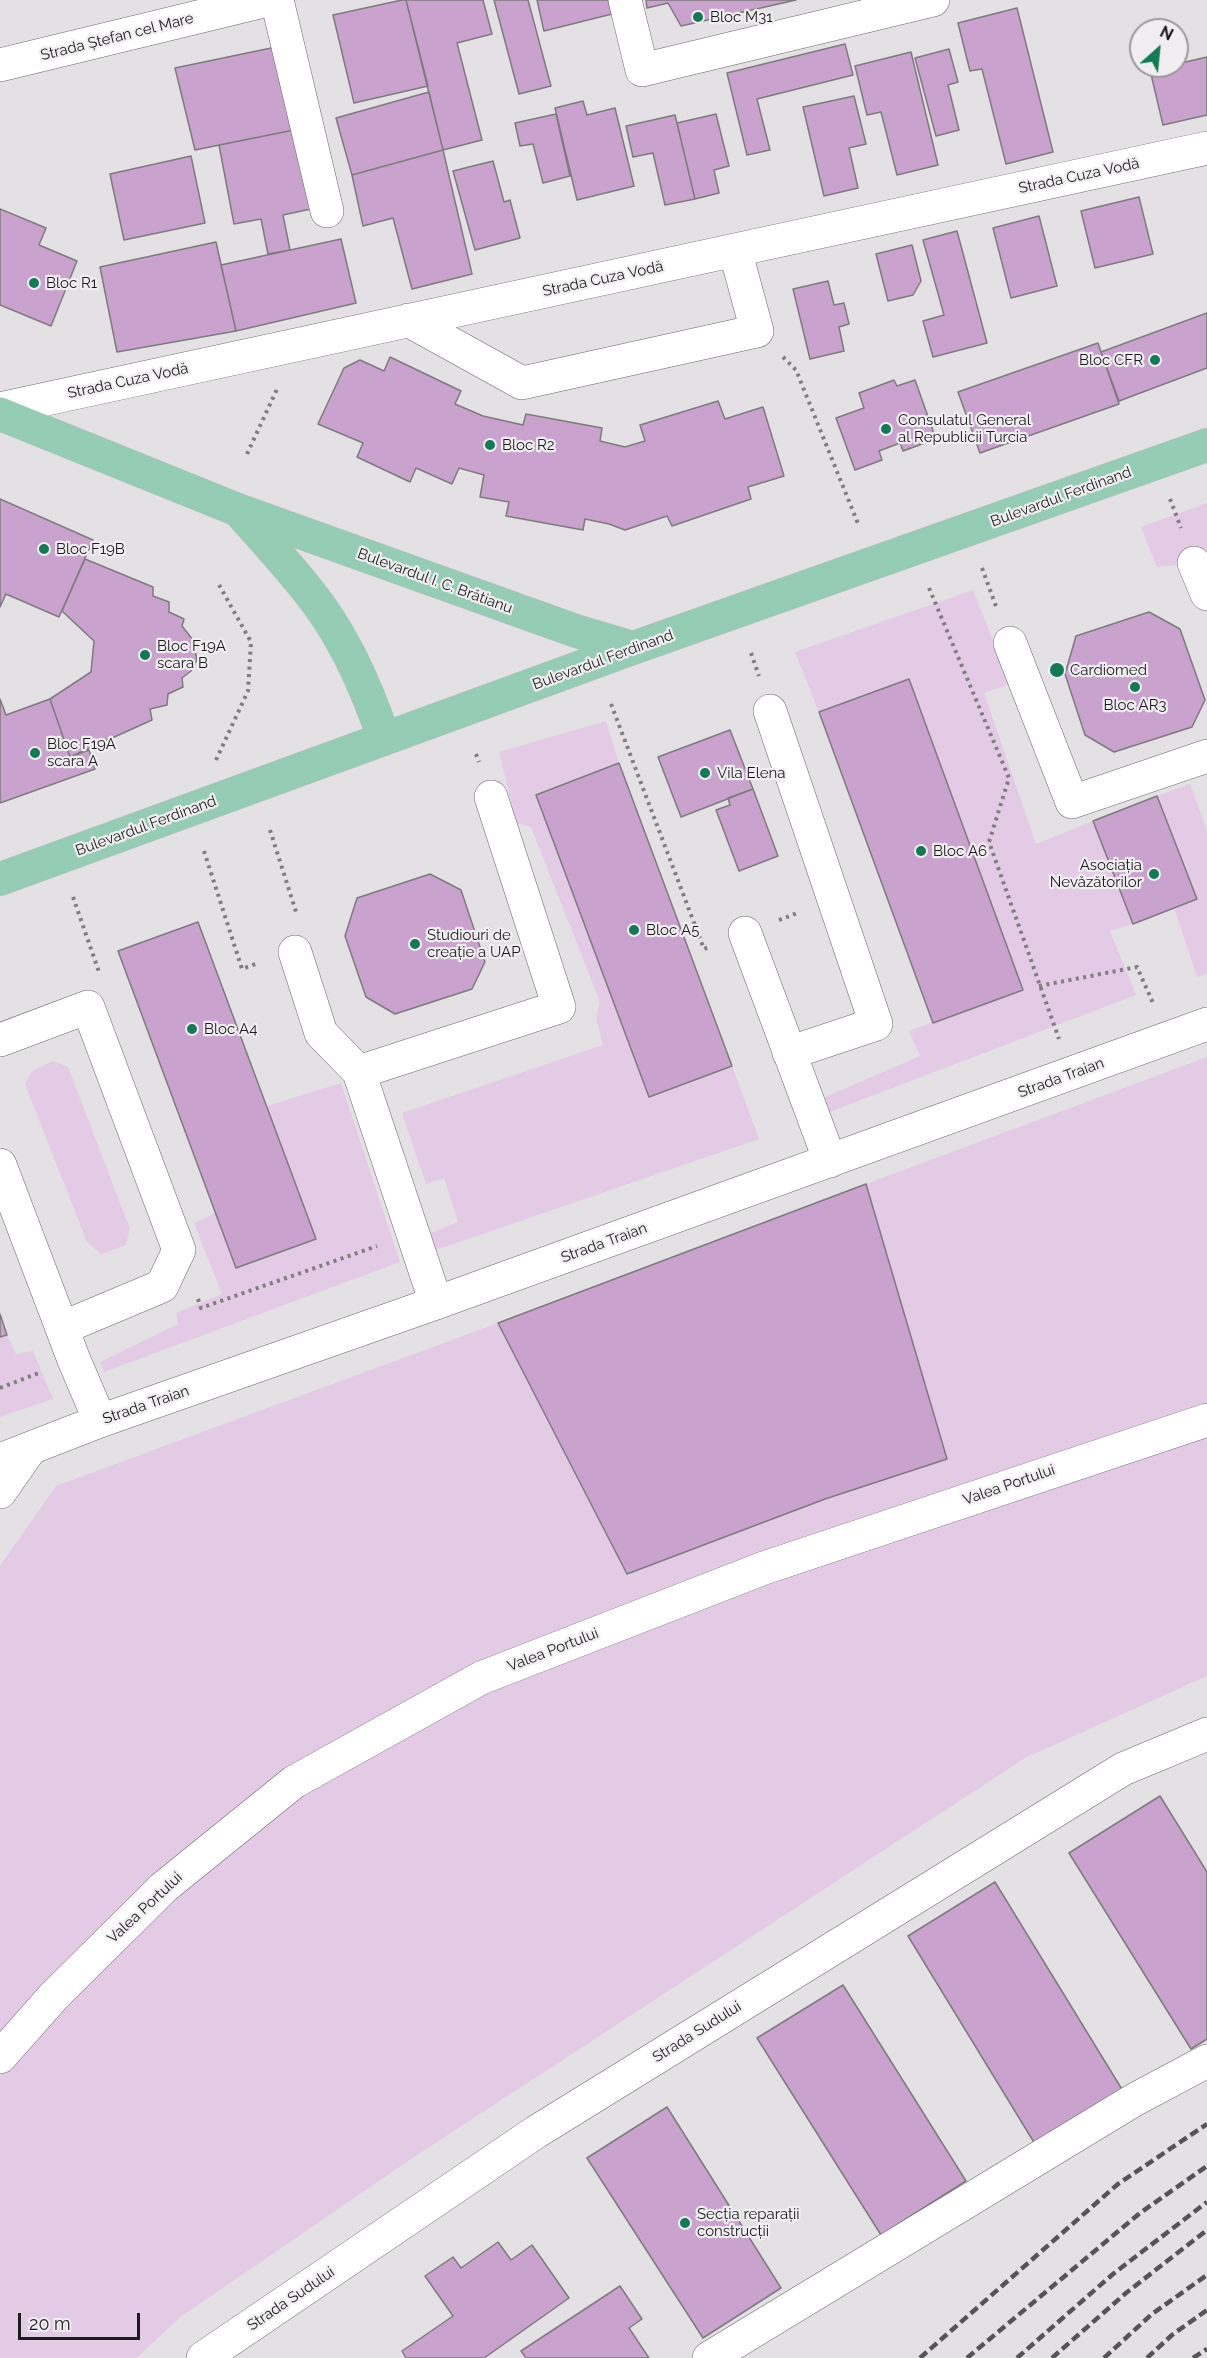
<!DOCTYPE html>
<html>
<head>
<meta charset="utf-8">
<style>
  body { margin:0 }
  #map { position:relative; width:1207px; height:2358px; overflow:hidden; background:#e3e1e3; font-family:Raleway,sans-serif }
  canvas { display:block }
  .north { position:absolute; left:1129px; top:18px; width:60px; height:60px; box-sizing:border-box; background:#f0eef0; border:2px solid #9c9a9c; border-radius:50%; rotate:27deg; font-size:16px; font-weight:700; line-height:24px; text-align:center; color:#1d1c1d }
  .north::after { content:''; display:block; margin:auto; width:21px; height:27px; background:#127a54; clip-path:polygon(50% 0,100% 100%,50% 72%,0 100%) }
  .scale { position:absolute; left:18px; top:2313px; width:122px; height:27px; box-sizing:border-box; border:3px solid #1d1c1d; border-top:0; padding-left:8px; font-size:18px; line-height:21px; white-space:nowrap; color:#1d1c1d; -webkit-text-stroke:4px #f0eef0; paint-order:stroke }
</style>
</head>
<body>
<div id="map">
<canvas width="1207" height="2358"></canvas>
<div class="north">N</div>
<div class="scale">20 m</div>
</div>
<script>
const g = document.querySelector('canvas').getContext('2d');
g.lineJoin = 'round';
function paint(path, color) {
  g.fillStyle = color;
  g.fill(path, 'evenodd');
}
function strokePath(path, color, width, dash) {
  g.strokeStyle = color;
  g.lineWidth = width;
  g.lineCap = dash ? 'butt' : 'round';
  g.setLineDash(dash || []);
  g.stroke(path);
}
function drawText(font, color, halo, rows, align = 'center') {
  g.font = font + ' Raleway,sans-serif';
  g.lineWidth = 4.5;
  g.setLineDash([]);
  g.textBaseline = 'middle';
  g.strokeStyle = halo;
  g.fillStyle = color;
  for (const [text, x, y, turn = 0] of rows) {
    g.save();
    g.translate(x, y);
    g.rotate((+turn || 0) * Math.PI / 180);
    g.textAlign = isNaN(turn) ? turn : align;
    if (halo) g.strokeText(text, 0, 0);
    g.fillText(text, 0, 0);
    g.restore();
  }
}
paint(new Path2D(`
  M 1207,503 L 1207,562 L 1157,567 L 1141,527 Z
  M 973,590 L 1010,684 L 984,693 L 1036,844 L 1093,821 L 1133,924 L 1110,931 L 1136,995 L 827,1113 L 823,1098 L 920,1056 L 909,1031 L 1023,989 L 909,679 L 819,712 L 795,652 Z
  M 606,721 L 619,763 L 536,795 L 649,1097 L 732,1066 L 759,1139 L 433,1251 L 428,1234 L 458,1222 L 444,1178 L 426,1184 L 402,1113 L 603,1045 L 596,1018 L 600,1002 L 531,827 L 516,823 L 499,752 Z
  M 1190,784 L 1207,830 L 1207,974 L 1197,977 L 1174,908 L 1197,898 L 1157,796 Z
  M 1207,1057 L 1207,1676 L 1025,1758 L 411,2159 L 182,2316 L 136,2358 L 0,2358 L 0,1566 L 56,1486 L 498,1323 L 627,1573 L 825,1499 L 947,1459 L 866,1184 Z
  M 53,1061 L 68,1067 L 130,1229 L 126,1245 L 101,1254 L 87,1242 L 25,1084 L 32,1071 Z
  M 341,1083 L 400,1262 L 104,1372 L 100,1362 L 178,1324 L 176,1313 L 222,1294 L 194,1223 L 215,1213 L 316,1239 L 267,1106 Z
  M 7,1335 L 16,1354 L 33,1351 L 53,1399 L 0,1417 L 0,1337 Z`), '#e3cbe6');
const building = new Path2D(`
  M 402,0 L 406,0 L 428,86 L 354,103 L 333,15 Z
  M 406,0 L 483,0 L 492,34 L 457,43 L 482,140 L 443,150 Z
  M 494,0 L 528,0 L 551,86 L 519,94 Z
  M 537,0 L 608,0 L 612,14 L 544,31 Z
  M 646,0 L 796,0 L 681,26 L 668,3 L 647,8 Z
  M 1017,8 L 1053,152 L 1006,164 L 982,69 L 970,71 L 958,23 Z
  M 845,44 L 853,75 L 757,99 L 770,150 L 747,155 L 727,73 Z
  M 276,47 L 294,130 L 195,150 L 175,68 Z
  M 949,49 L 958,82 L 948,85 L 959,130 L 936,136 L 915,58 Z
  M 911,52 L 938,165 L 897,175 L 881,112 L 867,115 L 855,66 Z
  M 1207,57 L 1207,115 L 1163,125 L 1150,70 L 1177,66 L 1177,64 Z
  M 429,92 L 443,150 L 352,175 L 336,118 Z
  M 854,96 L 866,144 L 849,148 L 858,188 L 824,196 L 803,107 Z
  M 583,101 L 587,115 L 615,108 L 634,186 L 577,200 L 555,108 Z
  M 556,114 L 570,176 L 543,183 L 533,144 L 520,146 L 515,123 Z
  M 716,114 L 729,166 L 714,170 L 719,193 L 695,199 L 677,123 Z
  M 675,115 L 695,199 L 665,205 L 653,153 L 633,157 L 626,126 Z
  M 294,130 L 311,209 L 283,215 L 290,250 L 268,254 L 261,219 L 234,224 L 219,145 Z
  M 443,150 L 472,274 L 412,289 L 393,218 L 363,226 L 352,175 Z
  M 191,156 L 205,223 L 124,240 L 110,174 Z
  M 493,161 L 504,202 L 510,200 L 520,238 L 475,250 L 453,171 Z
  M 1139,197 L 1153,254 L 1095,268 L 1081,211 Z
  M 0,209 L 46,228 L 39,245 L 77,261 L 51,326 L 0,305 Z
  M 1039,216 L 1057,286 L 1011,298 L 993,228 Z
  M 957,231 L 987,343 L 933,357 L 923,321 L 944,315 L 923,240 Z
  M 341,239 L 356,303 L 236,331 L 221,265 Z
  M 216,242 L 236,331 L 117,352 L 100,267 Z
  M 912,245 L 921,281 L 913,295 L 888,301 L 876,254 Z
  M 828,281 L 834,305 L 844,303 L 849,324 L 839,327 L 844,351 L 810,359 L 793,289 Z
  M 1207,313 L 1207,368 L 1119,401 L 1101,352 Z
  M 1098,343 L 1119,404 L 980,453 L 958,392 Z
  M 390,357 L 461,391 L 455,404 L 483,416 L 523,425 L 526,414 L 602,428 L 600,441 L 625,447 L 645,441 L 640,425 L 718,401 L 725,419 L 763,407 L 784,476 L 748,487 L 751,499 L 672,526 L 667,516 L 625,530 L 609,524 L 585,519 L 583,530 L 506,516 L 509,502 L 480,497 L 484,475 L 459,468 L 452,484 L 416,468 L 410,482 L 357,457 L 363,443 L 318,424 L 344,368 L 360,360 L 384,371 Z
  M 894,380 L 897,386 L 915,380 L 936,439 L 903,451 L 900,443 L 879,451 L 882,460 L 855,470 L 836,418 L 864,408 L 859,393 Z
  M 0,499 L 93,540 L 59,617 L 6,594 L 0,607 Z
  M 85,559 L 153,587 L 153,596 L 169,602 L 169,612 L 184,619 L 182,626 L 193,640 L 197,660 L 191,671 L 182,678 L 183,687 L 168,694 L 167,705 L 150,709 L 152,720 L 70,757 L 50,699 L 91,672 L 94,641 L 62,611 Z
  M 1149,612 L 1180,629 L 1205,700 L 1192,727 L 1114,752 L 1085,735 L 1065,674 L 1076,636 Z
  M 909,679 L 1023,990 L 933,1023 L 819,712 Z
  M 0,699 L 6,715 L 50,699 L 70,757 L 89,750 L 95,769 L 0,803 Z
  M 730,730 L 753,789 L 681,817 L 658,757 Z
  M 619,763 L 732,1066 L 649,1097 L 536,795 Z
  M 753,789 L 778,856 L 739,871 L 716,810 L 730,805 L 728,798 Z
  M 1157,796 L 1197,899 L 1133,924 L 1093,821 Z
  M 430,874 L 461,890 L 485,962 L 472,989 L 395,1014 L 366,997 L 345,936 L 357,898 Z
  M 198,922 L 316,1239 L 236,1268 L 118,951 Z
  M 866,1184 L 947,1459 L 825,1499 L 627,1574 L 498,1323 Z
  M 0,1314 L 7,1335 L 0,1337 Z
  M 1160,1796 L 1207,1872 L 1207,2039 L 1191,2049 L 1069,1853 Z
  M 995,1882 L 1123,2091 L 1035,2144 L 908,1936 Z
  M 843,1985 L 966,2181 L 881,2235 L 757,2038 Z
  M 667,2107 L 781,2288 L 703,2338 L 587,2158 Z
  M 498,2242 L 511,2260 L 532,2245 L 569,2298 L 484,2358 L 406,2358 L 402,2351 L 453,2316 L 425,2276 L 453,2257 L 461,2268 Z
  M 620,2286 L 642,2319 L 629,2328 L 649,2358 L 526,2358 L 521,2351 Z`);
paint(building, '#c9a3cd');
strokePath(building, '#7d7b7e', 1.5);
const minor = new Path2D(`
  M 277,0 L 327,211
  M 625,0 L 642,70 L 933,0
  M 0,65 L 268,0
  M 408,320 L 522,383 L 757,331 L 735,250
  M 0,409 L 1207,148
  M 1194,563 L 1207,594
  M 1010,643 L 1072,802 L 1207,756
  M 770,711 L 876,1024 L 789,1053
  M 745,933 L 830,1161
  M 295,952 L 321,1033 L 359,1072
  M 0,1040 L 88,1007 L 179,1250 L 162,1286 L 62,1328
  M 0,1165 L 74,1360 L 100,1421
  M 436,1303 L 359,1072 L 559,1007 L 491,797
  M 0,1460 L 100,1421 L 436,1303 L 1207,1024
  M 0,1492 L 30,1449
  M 0,2057 L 54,1996 L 164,1887 L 294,1782 L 481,1678 L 764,1568 L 1207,1420
  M 203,2358 L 536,2132 L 1123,1769 L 1207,1734
  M 709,2358 L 1134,2100 L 1207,2061`);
const major = new Path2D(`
  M 0,414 L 238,510 L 576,631 L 633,648
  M 239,511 C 263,538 287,564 309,592 C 343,634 367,688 384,739
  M 0,879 L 633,648 L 1207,445`);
strokePath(minor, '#6a676a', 34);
strokePath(major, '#c0bfc0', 34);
strokePath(new Path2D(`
  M 783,357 L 796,370 L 859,526
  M 247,454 L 278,387
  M 1170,499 L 1181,528
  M 982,568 L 997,609
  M 929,588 L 1009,778 L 989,842 L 1059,1039
  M 751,653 L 759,676
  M 611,704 L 704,949 L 711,946
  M 476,754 L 479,762
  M 216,760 L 248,691 L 251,642 L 218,583
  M 270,830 L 297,915
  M 204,851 L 242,969 L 258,963
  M 73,897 L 99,972
  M 779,920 L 800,912
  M 1039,986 L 1137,967 L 1153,1003
  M 198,1299 L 201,1308 L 377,1246
  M 0,1388 L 39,1373`), '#7f7d7f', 4, [3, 4.5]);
strokePath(minor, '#fff', 33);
strokePath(major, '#94cdb3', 33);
strokePath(new Path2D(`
  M 920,2358 L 1118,2184 L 1207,2124
  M 967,2358 L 1140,2213 L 1207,2166
  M 1017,2358 L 1113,2274 L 1207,2202
  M 1052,2358 L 1126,2293 L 1207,2230
  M 1104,2358 L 1152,2314 L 1207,2275
  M 1147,2358 L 1172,2335 L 1207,2310
  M 1193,2358 L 1207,2349`), '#565556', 4.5, [9, 4.5]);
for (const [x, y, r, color] of [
  [698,17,6,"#127a54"],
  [34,283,6,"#127a54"],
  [1155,360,6,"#127a54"],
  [886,429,6,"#127a54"],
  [490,445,6,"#127a54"],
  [44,549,6,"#127a54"],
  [145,655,6,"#127a54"],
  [1057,670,8,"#127a54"],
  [1135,687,6,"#127a54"],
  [35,753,6,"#127a54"],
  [705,773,6,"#127a54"],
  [921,851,6,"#127a54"],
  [1154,874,6,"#127a54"],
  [634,930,6,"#127a54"],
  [415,944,6,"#127a54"],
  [192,1029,6,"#127a54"],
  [685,2223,6,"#127a54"]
]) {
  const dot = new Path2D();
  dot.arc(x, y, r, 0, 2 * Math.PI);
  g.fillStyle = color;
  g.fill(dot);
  strokePath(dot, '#f0eef0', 2);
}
drawText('15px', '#1d1c1d', '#f0eef0', [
  ["Bloc M31",710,17],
  ["Bloc R1",46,283],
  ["Bloc CFR",1143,360,"right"],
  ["Consulatul General",898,420],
  ["al Republicii Turcia",898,437],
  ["Bloc R2",502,445],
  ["Bloc F19B",56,549],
  ["Bloc F19A",157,646],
  ["scara B",157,663],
  ["Cardiomed",1070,670],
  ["Bloc AR3",1135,705,"center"],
  ["Bloc F19A",47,744],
  ["scara A",47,761],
  ["Vila Elena",717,773],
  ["Bloc A6",933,851],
  ["Asociația",1142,865,"right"],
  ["Nevăzătorilor",1142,882,"right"],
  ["Bloc A5",646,930],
  ["Studiouri de",427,935],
  ["creație a UAP",427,952],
  ["Bloc A4",204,1029],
  ["Secția reparații",697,2214],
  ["construcții",697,2231]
], 'left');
drawText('15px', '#1d1c1d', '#f0eef0', [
  ["Strada Ștefan cel Mare",117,37,-14],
  ["Strada Cuza Vodă",1079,176,-12],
  ["Strada Cuza Vodă",603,279,-12],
  ["Strada Cuza Vodă",128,381,-12],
  ["Bulevardul Ferdinand",1061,497,-20],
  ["Bulevardul I. C. Brătianu",435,581,20],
  ["Bulevardul Ferdinand",603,660,-20],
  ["Bulevardul Ferdinand",146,826,-20],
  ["Strada Traian",1061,1078,-20],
  ["Strada Traian",604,1243,-20],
  ["Strada Traian",146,1405,-19],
  ["Valea Portului",1009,1485,-19],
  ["Valea Portului",553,1650,-21],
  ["Valea Portului",145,1908,-43],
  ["Strada Sudului",697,2032,-32],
  ["Strada Sudului",291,2299,-34]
]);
</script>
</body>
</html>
